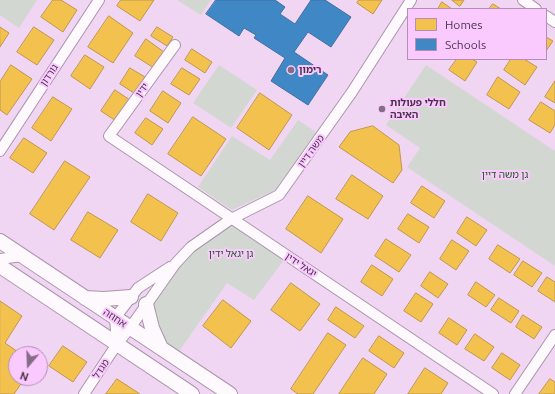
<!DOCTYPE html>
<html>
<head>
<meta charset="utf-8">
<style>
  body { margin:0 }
  #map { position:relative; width:555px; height:394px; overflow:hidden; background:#f0d6f2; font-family:Ubuntu,sans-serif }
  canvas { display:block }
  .legend { position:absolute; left:407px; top:8px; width:140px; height:52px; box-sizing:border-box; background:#facafe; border:1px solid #b48eb7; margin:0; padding:5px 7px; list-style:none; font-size:12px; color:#4b334d }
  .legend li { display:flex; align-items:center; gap:8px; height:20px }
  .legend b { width:20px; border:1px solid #b48eb7 }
  .north { position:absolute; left:8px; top:346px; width:40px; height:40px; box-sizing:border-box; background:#facafe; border:1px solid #b48eb7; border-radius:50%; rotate:199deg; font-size:11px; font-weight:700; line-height:16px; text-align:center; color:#4b334d }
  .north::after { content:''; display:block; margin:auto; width:14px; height:18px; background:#856c87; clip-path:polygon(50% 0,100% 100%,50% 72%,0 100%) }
</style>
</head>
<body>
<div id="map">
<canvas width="555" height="394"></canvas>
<ul class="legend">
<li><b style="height:11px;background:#f2c14e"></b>Homes</li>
<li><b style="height:11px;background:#3f88c5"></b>Schools</li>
</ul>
<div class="north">N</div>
</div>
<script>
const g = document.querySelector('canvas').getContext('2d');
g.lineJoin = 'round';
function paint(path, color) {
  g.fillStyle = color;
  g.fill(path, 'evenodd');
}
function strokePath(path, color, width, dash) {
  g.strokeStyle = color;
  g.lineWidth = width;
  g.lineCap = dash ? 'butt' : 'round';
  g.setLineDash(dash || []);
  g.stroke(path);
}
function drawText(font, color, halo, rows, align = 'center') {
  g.font = font + ' Ubuntu,"Noto Sans Hebrew",sans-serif';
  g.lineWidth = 4;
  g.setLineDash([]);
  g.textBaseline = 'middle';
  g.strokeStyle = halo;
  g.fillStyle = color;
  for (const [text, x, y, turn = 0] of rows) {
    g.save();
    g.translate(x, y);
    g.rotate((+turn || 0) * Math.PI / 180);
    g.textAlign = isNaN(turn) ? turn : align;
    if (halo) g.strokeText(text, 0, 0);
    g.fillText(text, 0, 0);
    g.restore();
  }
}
paint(new Path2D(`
  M 0,0 L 37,0 L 19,28 L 0,15 Z
  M 177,0 L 211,0 L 201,15 Z
  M 219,65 L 257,90 L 231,128 L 193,103 Z
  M 426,65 L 555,151 L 555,266 L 407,167 L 420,148 L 386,125 Z
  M 298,120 L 316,132 L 275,190 L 232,210 L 198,187 L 232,136 L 270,160 Z
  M 231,219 L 287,256 L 254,300 L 227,283 L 175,357 L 161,348 L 146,304 L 181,258 Z`), '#d2d7d2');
const homes = new Path2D(`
  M 53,0 L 61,0 L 77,10 L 63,32 L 41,17 Z
  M 121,0 L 154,0 L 140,21 L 117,6 Z
  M 359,0 L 382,0 L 373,14 L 357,3 Z
  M 452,0 L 464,0 L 460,6 Z
  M 442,2 L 452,9 L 438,9 Z
  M 493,4 L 501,9 L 489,9 Z
  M 109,16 L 133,33 L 113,63 L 88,47 Z
  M 0,27 L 9,33 L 0,47 Z
  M 34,27 L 54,40 L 37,65 L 17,52 Z
  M 157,27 L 173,37 L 167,46 L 151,36 Z
  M 546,37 L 553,41 L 546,51 Z
  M 146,39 L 164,52 L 154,68 L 135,56 Z
  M 192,49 L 212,62 L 205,73 L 185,60 Z
  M 85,55 L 104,67 L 90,89 L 71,76 Z
  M 457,59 L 472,59 L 477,62 L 465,81 L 449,70 Z
  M 511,59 L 524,59 L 537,67 L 525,85 L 504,70 Z
  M 11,65 L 32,79 L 7,115 L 0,110 L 0,82 Z
  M 130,68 L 145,77 L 134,93 L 120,84 Z
  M 182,68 L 200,79 L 189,95 L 171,84 Z
  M 498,77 L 520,92 L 509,109 L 487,95 Z
  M 555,81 L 555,103 L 545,97 Z
  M 115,90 L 130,100 L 116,121 L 101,111 Z
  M 163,91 L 181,103 L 168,123 L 150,111 Z
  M 260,93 L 292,115 L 269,150 L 237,128 Z
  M 53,97 L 72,109 L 51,141 L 32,128 Z
  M 541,102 L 555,111 L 555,125 L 550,133 L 529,120 Z
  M 193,117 L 226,139 L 201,176 L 168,154 Z
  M 146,118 L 163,129 L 152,145 L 135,133 Z
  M 373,126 L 399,145 L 402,170 L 393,183 L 339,147 L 350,132 Z
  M 24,138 L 47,153 L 33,173 L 10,158 Z
  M 65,161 L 90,177 L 54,230 L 30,214 Z
  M 352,175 L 383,196 L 368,219 L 336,199 Z
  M 422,186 L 445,201 L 434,218 L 411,203 Z
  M 148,194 L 178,213 L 161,241 L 131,222 Z
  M 308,196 L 343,219 L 321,253 L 286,229 Z
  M 88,212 L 118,230 L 100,258 L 71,240 Z
  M 408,214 L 429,227 L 419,243 L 398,229 Z
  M 467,217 L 487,230 L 476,246 L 457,233 Z
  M 386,239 L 411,255 L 399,272 L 375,256 Z
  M 452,240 L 469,251 L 456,270 L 440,259 Z
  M 498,245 L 520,259 L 510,273 L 489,259 Z
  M 523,261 L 542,273 L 532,287 L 514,275 Z
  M 372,265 L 393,279 L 382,296 L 361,282 Z
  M 430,272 L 448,284 L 438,298 L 421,286 Z
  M 547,277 L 555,282 L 555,302 L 538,291 Z
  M 476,282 L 495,295 L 486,307 L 468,295 Z
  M 291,283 L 320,304 L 300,331 L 271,310 Z
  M 416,293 L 433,304 L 421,322 L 404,311 Z
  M 499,298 L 519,311 L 511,323 L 491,310 Z
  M 223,300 L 251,321 L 231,348 L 203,326 Z
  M 0,301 L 22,316 L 5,343 L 21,354 L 16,354 L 16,378 L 25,378 L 14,394 L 0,394 Z
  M 336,307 L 364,326 L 355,338 L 328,320 Z
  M 523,315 L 542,327 L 534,339 L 516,327 Z
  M 449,318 L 467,330 L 457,345 L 439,333 Z
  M 328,333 L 346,345 L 313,394 L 298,394 L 291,389 Z
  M 475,334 L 494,347 L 484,361 L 465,349 Z
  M 379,336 L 404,353 L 394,368 L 369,351 Z
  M 63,346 L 87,362 L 73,382 L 49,366 Z
  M 502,353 L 520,365 L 510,380 L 492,368 Z
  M 363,358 L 387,374 L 374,394 L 339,394 Z
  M 425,368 L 448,383 L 441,394 L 408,394 Z
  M 117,379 L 140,394 L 106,394 Z
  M 550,379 L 555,382 L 555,394 L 539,394 Z`);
paint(homes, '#f2c14e');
strokePath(homes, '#c0964e', 1);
const schools = new Path2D(`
  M 216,0 L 275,0 L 285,7 L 280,14 L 295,24 L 311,0 L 325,0 L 351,17 L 331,47 L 308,32 L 294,52 L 328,75 L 308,105 L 271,81 L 285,58 L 254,38 L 256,35 L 244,28 L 239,36 L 206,14 Z`);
paint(schools, '#3f88c5');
strokePath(schools, '#436ea1', 1);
const street = new Path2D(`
  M 523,0 L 536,9
  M 546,16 L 555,22
  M 175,45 L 109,136 L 493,394
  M 0,151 L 99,0
  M 0,259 L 22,256
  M 117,344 L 115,318 L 138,288 L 170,267
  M 84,394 L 117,344 L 130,328 L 175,264 L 191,247 L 231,219 L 279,195 L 352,92 L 411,0
  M 515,394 L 555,335`);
const secondary = new Path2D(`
  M 0,241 L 230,394
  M 0,266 L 192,394
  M 85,298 L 104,299 L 131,297
  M 146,304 L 152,328 L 161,348`);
strokePath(street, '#aa95ac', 12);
strokePath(secondary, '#aa95ac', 16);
strokePath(street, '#fdf9fd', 10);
strokePath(secondary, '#fdf9fd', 14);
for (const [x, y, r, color] of [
  [291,70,4,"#856c87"],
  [382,109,4,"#856c87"]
]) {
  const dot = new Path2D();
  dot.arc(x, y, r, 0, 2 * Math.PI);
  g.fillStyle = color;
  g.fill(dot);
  strokePath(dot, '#facafe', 1.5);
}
drawText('bold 10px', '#4b334d', '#facafe', [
  ["רימון",299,70],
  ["חללי פעולות",390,103],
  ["האיבה",390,115]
], 'left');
drawText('10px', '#4b334d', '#facafe', [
  ["גורדון",49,75,-56],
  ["ידין",142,90,-54],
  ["משה דיין",311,151,-54],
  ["יגאל ידין",301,265,34],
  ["אחוזה",115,318,33],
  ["מגדל",101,369,-57]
]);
drawText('10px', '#145b17', '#facafe', [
  ["גן משה דיין",505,175],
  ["גן יגאל ידין",231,254]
]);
</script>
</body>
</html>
